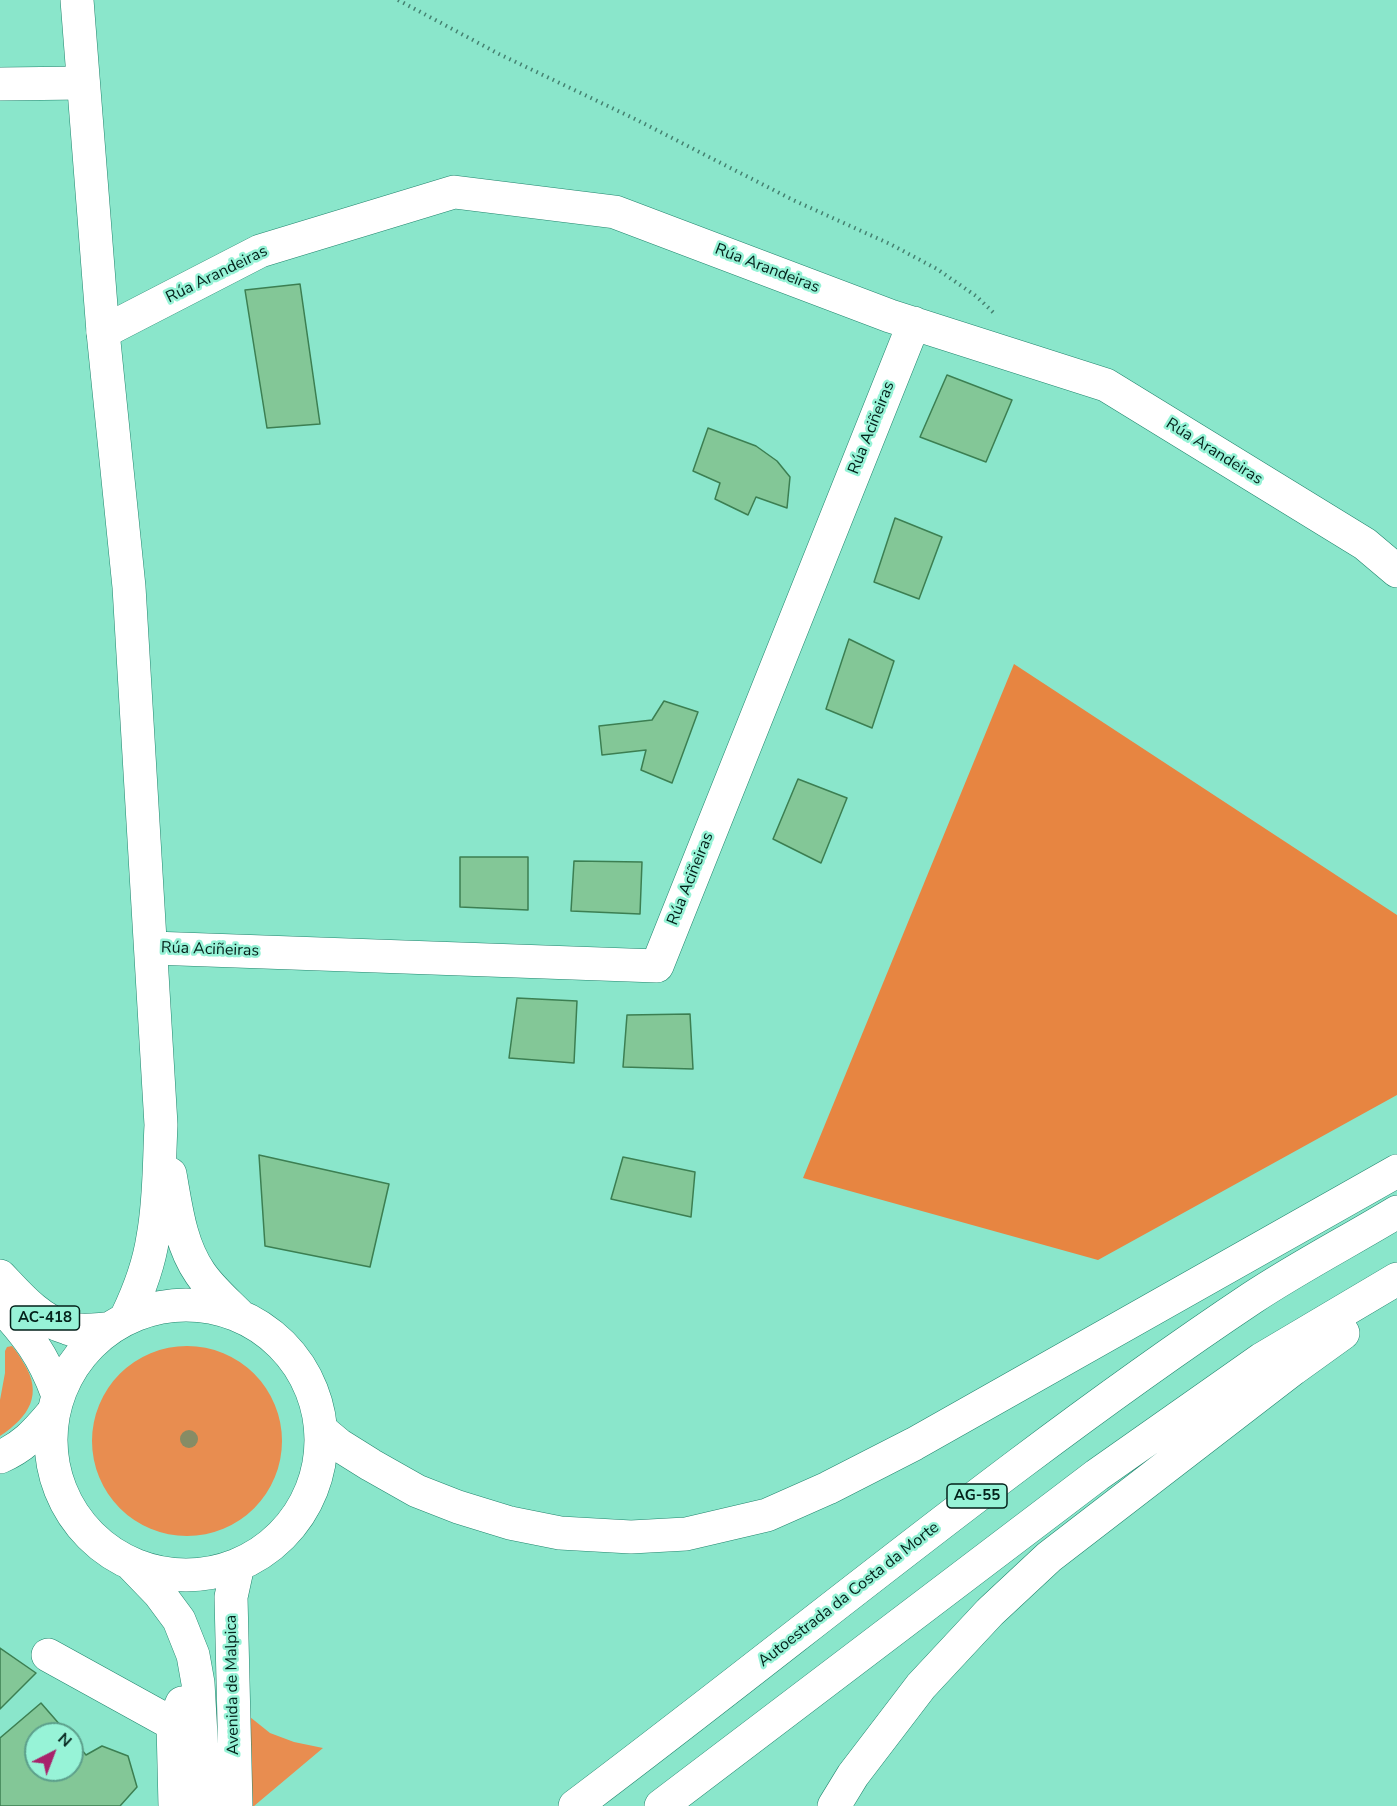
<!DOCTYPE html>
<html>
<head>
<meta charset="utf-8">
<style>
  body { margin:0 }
  #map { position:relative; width:1397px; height:1806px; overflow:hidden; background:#8ae6cb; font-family:"Nunito Sans",sans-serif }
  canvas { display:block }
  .north { position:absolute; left:24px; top:1722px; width:60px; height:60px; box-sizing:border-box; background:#97f3d7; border:2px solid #5c9f8b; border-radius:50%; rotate:42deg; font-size:16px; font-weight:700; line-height:24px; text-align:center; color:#03211a }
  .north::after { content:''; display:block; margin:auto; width:21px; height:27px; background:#a8226b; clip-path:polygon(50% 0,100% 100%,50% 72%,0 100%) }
</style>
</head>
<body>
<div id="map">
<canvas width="1397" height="1806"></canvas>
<div class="north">N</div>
</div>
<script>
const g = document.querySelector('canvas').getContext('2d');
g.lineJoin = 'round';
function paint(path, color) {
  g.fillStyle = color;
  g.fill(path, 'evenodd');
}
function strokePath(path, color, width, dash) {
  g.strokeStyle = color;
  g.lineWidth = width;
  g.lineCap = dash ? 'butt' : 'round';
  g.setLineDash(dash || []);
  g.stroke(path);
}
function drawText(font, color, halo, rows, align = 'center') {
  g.font = font + ' "Nunito Sans",sans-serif';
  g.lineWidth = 5;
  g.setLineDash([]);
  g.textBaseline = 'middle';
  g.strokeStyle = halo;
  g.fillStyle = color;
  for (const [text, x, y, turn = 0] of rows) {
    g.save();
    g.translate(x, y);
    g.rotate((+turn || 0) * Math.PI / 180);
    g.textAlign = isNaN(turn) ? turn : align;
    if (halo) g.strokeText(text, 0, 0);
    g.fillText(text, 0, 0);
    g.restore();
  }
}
paint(new Path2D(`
  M 12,1346 C 16,1351 20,1356 23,1362 C 44,1394 29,1417 0,1436 L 0,1400 L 5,1373 L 5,1351 L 7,1347 Z
  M92 1441a95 95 0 1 1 190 0a95 95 0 1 1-190 0Z
  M 245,1713 L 270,1733 L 294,1742 L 323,1748 L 254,1806 L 252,1806 Z`), '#e88d50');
paint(new Path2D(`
  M 1014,664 L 1397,915 L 1397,1095 L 1098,1260 L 803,1178 Z`), '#e78541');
const building = new Path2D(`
  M 300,284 L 320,424 L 267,428 L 245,290 Z
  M 947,375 L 1012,400 L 986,462 L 920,437 Z
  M 708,428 L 756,446 L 777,461 L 790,477 L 787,508 L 756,497 L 748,515 L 715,499 L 720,483 L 693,471 Z
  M 895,518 L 942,537 L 919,599 L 874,582 Z
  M 849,639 L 894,661 L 872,728 L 826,709 Z
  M 664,701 L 698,712 L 672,783 L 641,770 L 646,750 L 602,755 L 599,726 L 652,720 Z
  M 798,779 L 847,798 L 821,863 L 773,839 Z
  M 460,857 L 528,857 L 528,910 L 460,907 Z
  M 574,861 L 642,862 L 640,914 L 571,911 Z
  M 517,998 L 577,1001 L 574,1063 L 509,1058 Z
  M 690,1014 L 693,1069 L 623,1067 L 627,1015 Z
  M 259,1155 L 389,1184 L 370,1267 L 265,1246 Z
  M 623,1157 L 695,1172 L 691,1217 L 611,1199 Z
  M 0,1648 L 36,1673 L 0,1709 Z
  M 41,1703 L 68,1734 L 36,1734 L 36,1770 L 72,1770 L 72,1738 L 86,1755 L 102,1746 L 128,1756 L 137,1787 L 120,1806 L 0,1806 L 0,1738 Z`);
paint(building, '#83c797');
strokePath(building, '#3c7f52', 1.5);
const minor = new Path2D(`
  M 0,84 L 83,83
  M 103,332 L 260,251 L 454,192 L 615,212 L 890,316 L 1106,385 L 1365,544 L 1397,571
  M 152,948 L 657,966 L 914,323
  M 48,1655 L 173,1724
  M 175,1806 L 173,1724 L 182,1703`);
const major = new Path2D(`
  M 77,0 L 103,332 L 129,587 L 161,1125 C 159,1162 160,1200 153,1237 C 149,1264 139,1291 127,1316
  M 170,1174 C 176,1207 180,1244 200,1273 C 210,1288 225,1301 238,1314
  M 0,1276 C 19,1296 39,1320 67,1328 C 79,1332 93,1330 105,1329
  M51 1440a135 135 0 1 1 270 0a135 135 0 1 1-270 0Z
  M 0,1305 C 27,1334 43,1355 57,1393
  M 131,1564 L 159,1593 L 179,1620 L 193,1655 L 198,1683 L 205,1806
  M 236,1806 L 231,1597 L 238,1565`);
const highway = new Path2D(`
  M 321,1430 L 339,1445 L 371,1465 L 417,1491 L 458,1507 L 510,1523 L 560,1533 L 631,1537 L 686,1534 L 767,1515 L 828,1488 L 914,1444 L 1397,1171
  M 0,1457 C 23,1447 35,1434 51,1415
  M 575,1806 C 801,1636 1017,1455 1252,1298 C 1299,1267 1349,1241 1397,1212
  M 661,1806 L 1097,1475 L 1262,1359 L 1397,1279
  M 834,1806 L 853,1775 L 921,1686 L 990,1612 L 1049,1557 L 1293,1369 L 1343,1333`);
strokePath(minor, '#20856d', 34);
strokePath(major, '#20856d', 34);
strokePath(highway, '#20856d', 34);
strokePath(new Path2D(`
  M 398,0 L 499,54 L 635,119 L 793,200 L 890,244 L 937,269 L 976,296 L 996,315`), '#458271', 4, [1.5, 4.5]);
strokePath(minor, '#fff', 33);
strokePath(major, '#fff', 33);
strokePath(highway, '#fff', 33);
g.fillStyle = '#868c65';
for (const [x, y] of [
  [189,1439]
]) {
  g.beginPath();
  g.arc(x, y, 9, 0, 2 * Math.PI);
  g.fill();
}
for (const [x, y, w] of [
  [45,1318,69],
  [977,1496,60]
]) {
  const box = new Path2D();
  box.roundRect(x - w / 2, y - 12, w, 24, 4.5);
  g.fillStyle = '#97f3d7';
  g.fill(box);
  strokePath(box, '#03211a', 1.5);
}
drawText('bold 15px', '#03211a', null, [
  ["AC-418",45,1318],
  ["AG-55",977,1496]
]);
drawText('16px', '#03211a', '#97f3d7', [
  ["Rúa Arandeiras",767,269,21],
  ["Rúa Arandeiras",217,275,-26],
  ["Rúa Aciñeiras",872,428,-68],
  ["Rúa Arandeiras",1214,452,32],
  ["Rúa Aciñeiras",691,879,-68],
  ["Rúa Aciñeiras",210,950,2],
  ["Autoestrada da Costa da Morte",849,1595,-38],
  ["Avenida de Malpica",233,1685,-91]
]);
</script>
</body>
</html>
